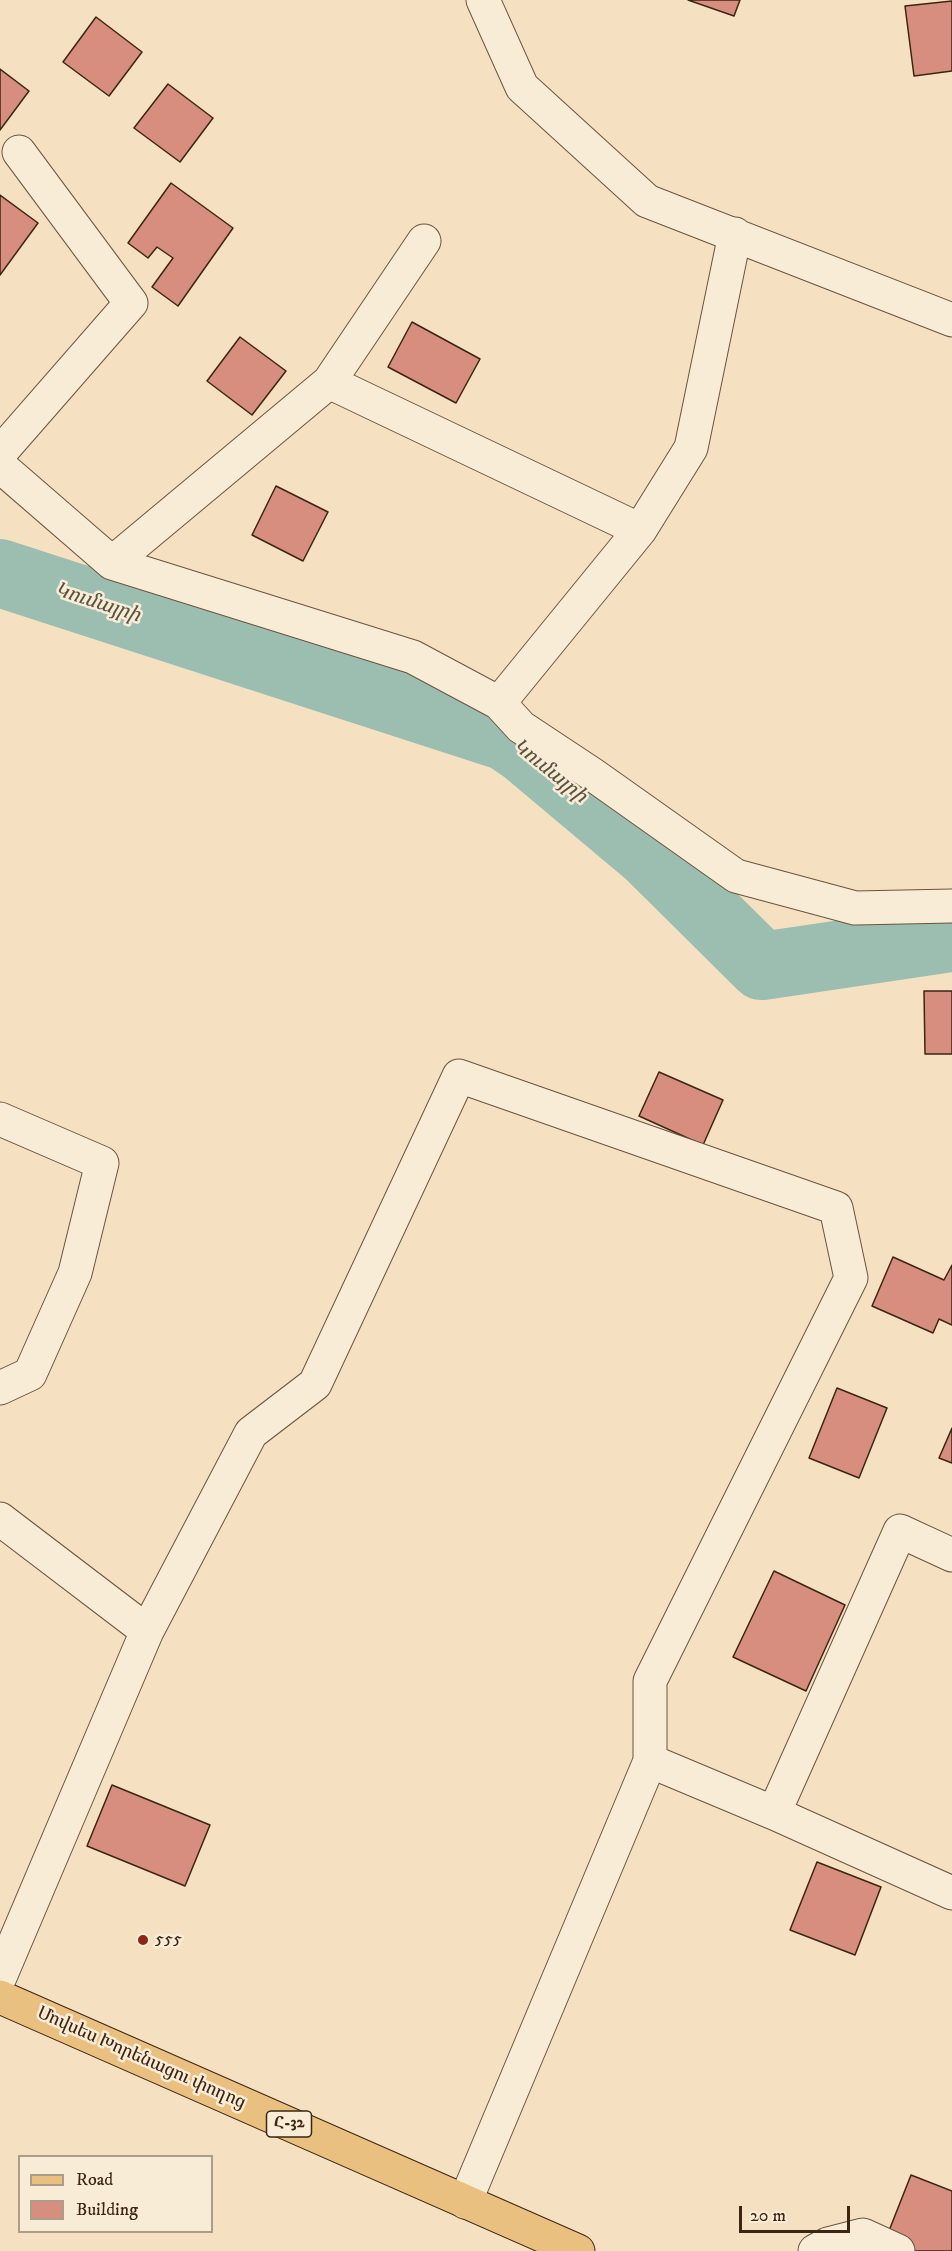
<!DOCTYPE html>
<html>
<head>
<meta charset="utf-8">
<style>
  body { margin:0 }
  #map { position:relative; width:952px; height:2251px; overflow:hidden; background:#f5e1c2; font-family:"IM FELL DW Pica",serif }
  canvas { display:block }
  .legend { position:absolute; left:18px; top:2155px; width:195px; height:78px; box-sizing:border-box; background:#f8ecd7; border:2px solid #ad9c89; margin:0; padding:8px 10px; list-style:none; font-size:18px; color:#3d2513 }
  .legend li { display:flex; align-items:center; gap:12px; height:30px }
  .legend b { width:30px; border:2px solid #ad9c89 }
  .scale { position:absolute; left:739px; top:2206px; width:111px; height:27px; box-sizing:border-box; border:3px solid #3d2513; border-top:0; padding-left:8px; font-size:18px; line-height:21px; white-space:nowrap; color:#3d2513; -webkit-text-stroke:4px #f8ecd7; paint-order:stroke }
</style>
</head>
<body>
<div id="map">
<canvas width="952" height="2251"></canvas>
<ul class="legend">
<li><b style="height:8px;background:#eac081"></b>Road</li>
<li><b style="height:16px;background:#d88e7f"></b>Building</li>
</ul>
<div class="scale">20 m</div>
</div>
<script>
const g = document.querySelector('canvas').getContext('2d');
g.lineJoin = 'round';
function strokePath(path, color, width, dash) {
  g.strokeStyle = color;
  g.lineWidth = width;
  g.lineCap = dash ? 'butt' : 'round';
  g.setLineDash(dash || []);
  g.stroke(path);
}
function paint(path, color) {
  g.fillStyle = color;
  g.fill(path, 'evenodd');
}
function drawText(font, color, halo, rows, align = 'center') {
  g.font = font + ' "IM FELL DW Pica","Noto Serif Armenian",serif';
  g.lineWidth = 5;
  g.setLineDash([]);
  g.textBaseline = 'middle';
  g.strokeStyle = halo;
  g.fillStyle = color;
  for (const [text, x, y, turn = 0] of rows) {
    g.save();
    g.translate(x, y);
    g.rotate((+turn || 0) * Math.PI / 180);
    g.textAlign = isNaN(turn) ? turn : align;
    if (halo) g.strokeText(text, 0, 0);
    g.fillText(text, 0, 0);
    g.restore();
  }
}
strokePath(new Path2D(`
  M 0,573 L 506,737 L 525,750 L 650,855 L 762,966 L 952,938`), '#9cbeb1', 68);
const building = new Path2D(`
  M 688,0 L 740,0 L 734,16 Z
  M 952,1 L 952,71 L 914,76 L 905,6 Z
  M 96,17 L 142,52 L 109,96 L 63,62 Z
  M 0,69 L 29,91 L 0,130 Z
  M 168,84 L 213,118 L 180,162 L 134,128 Z
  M 171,183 L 233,228 L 178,306 L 152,287 L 173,258 L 157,247 L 148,258 L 128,243 Z
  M 0,195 L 38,223 L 0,275 Z
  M 412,322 L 480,359 L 456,403 L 388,367 Z
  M 240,337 L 286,371 L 252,415 L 207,381 Z
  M 276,486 L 328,512 L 303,561 L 252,535 Z
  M 924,991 L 952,991 L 952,1054 L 925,1054 Z
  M 659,1072 L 723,1100 L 703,1145 L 639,1116 Z
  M 893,1257 L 944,1280 L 952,1265 L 952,1325 L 939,1319 L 933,1333 L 872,1306 Z
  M 837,1388 L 887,1408 L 859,1478 L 809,1458 Z
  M 952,1428 L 952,1463 L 939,1458 Z
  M 774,1571 L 845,1605 L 806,1691 L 733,1657 Z
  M 112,1785 L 210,1825 L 185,1886 L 87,1846 Z
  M 817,1862 L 881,1887 L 855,1955 L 790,1930 Z
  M 911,2175 L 952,2191 L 952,2251 L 881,2251 Z`);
paint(building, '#d88e7f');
strokePath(building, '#3d2513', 1.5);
const minor = new Path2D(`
  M 483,0 L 522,87 L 647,201 L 952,320
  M 329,382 L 640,530
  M 0,453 L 131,303 L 19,152
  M 0,466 L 112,563 L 413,657 L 499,703 L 521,727 L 592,774 L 736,876 L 855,908 L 952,906
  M 112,563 L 329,382 L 424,241
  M 499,703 L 640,530 L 691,448 L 735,234
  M 0,1119 L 102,1163 L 75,1273 L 30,1374 L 0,1388
  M 0,1519 L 147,1631
  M 650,1761 L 774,1813 L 952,1893
  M 774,1813 L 900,1531 L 952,1555
  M 0,1977 L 147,1631 L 251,1433 L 315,1384 L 459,1076 L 836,1208 L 851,1278 L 650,1681 L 650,1761 L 465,2202
  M 815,2251 L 828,2244 L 863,2235 L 898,2251`);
const major = new Path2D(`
  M 0,1997 L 578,2251`);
strokePath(minor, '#6b543f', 35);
strokePath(major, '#3d2513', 35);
strokePath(minor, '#f8ecd7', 33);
strokePath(major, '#eac081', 33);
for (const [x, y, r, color] of [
  [143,1940,6,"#8f2418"]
]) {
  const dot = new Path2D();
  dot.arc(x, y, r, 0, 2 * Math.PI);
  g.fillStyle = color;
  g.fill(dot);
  strokePath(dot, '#f8ecd7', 2);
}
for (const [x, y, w] of [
  [289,2124,45]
]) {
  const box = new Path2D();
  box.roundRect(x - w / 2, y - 13, w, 26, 4.5);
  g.fillStyle = '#f8ecd7';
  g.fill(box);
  strokePath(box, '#3d2513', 1.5);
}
drawText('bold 16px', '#3d2513', null, [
  ["Հ-32",289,2124]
]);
drawText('18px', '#3d2513', '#f8ecd7', [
  ["555",155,1940]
], 'left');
drawText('18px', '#3d2513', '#f8ecd7', [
  ["Մովսես Խորենացու փողոց",141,2059,24]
]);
drawText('italic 20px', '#5a5342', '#f8ecd7', [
  ["Կումայրի",97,604,18],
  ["Կումայրի",549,772,39]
]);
</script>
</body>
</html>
